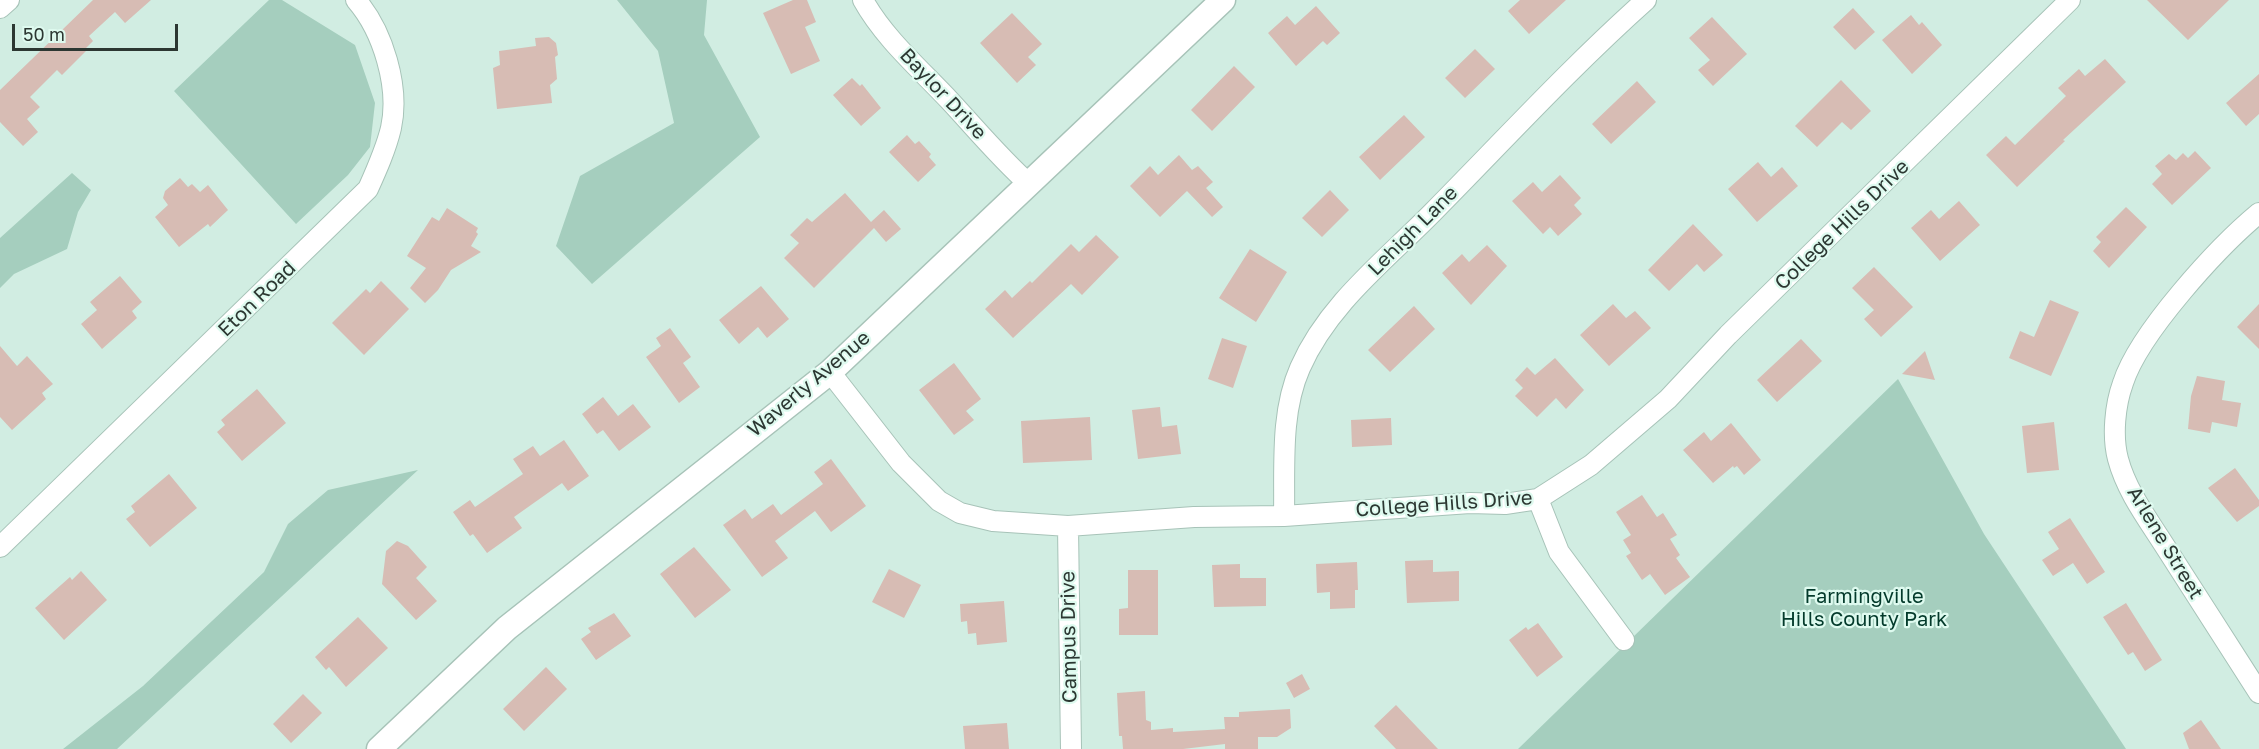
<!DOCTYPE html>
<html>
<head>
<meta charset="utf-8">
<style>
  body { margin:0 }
  #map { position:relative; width:2259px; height:749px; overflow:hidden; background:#d1ede2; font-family:"Golos Text",sans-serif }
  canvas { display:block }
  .scale { position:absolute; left:12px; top:24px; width:166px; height:27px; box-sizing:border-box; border:3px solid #2c3732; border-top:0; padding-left:8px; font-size:18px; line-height:21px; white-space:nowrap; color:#2c3732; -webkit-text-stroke:4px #defaef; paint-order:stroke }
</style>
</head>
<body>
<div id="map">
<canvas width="2259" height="749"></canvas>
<div class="scale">50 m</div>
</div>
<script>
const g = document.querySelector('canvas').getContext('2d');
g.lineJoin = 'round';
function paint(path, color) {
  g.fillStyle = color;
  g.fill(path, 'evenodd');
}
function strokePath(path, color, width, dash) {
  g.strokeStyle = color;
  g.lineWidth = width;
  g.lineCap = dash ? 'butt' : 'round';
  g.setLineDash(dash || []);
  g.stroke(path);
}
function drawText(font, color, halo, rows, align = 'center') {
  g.font = font + ' "Golos Text",sans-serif';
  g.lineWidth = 4.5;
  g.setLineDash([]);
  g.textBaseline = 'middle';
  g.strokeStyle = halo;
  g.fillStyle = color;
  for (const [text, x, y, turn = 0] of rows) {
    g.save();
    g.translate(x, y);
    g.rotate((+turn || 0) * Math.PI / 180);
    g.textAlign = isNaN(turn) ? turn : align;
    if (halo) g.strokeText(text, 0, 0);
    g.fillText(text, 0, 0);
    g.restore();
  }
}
paint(new Path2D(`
  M 269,0 L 282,0 L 355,45 L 375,103 L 370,147 L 348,175 L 296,224 L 174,91 Z
  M 617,0 L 707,0 L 704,35 L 760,137 L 592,284 L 556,246 L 580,176 L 674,123 L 658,51 Z
  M 72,173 L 91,190 L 78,212 L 67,249 L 14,274 L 0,288 L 0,238 Z
  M 1898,379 L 1984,534 L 2126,749 L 1518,749 Z
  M 418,470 L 117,749 L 63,749 L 143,686 L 264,572 L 288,524 L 328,490 Z`), '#a5cebe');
paint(new Path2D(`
  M 93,0 L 151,0 L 125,23 L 115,12 L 89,36 L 93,41 L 86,48 L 88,49 L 62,75 L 57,70 L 30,97 L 40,107 L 27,119 L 38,132 L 23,146 L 0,122 L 0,90 Z
  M 793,0 L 807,0 L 816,22 L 805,27 L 820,61 L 791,74 L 763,13 Z
  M 1520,0 L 1566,0 L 1529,34 L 1508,11 Z
  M 2147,0 L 2229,0 L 2188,40 Z
  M 1316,6 L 1340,33 L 1327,45 L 1323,41 L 1296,66 L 1268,33 L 1287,16 L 1295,25 Z
  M 1853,8 L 1875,32 L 1855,50 L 1833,27 Z
  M 1012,13 L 1042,44 L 1028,57 L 1036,65 L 1017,83 L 980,43 Z
  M 1911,15 L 1919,25 L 1922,22 L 1942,45 L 1912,74 L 1882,40 Z
  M 1712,17 L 1747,54 L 1713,86 L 1698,70 L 1710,60 L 1689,38 Z
  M 549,37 L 556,43 L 558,55 L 555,57 L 557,79 L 550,85 L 552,103 L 497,109 L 493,68 L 500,65 L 499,51 L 536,46 L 535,38 Z
  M 1475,49 L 1495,69 L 1465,98 L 1445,78 Z
  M 2105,59 L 2126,82 L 2063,140 L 2065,141 L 2017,187 L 1986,155 L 2006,136 L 2015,145 L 2066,96 L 2058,88 L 2079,69 L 2085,76 Z
  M 1234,66 L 1255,87 L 1212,131 L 1191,110 Z
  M 2259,74 L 2259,114 L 2246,126 L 2226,103 Z
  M 852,78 L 860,86 L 862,84 L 881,108 L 861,126 L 833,95 Z
  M 1841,80 L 1871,111 L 1851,130 L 1842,122 L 1817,147 L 1795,126 Z
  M 1637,81 L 1656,102 L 1611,144 L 1592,124 Z
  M 1404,115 L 1425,137 L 1380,180 L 1359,157 Z
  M 907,135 L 915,144 L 919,141 L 931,154 L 929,157 L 936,165 L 918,182 L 889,152 Z
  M 2195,151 L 2211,168 L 2172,205 L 2152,184 L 2162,174 L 2155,166 L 2169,154 L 2176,160 L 2183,153 L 2188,158 Z
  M 1179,155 L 1192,170 L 1198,166 L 1213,182 L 1206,188 L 1223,207 L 1212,217 L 1187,191 L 1160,217 L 1130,186 L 1150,166 L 1158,175 Z
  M 1758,162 L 1771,177 L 1782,167 L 1798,186 L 1757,222 L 1728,189 Z
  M 1560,175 L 1581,198 L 1574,205 L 1582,214 L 1558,236 L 1550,227 L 1543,234 L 1512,201 L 1533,182 L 1542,192 Z
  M 180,178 L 188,187 L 192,184 L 200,192 L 208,185 L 228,210 L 210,227 L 208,224 L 179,247 L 155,217 L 168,205 L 163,198 L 165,191 Z
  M 1330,190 L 1349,210 L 1322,237 L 1302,218 Z
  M 845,193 L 871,222 L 884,210 L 901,229 L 886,242 L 874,228 L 814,288 L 784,258 L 799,243 L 790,235 L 807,218 L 812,222 Z
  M 1959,201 L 1980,225 L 1940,261 L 1911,228 L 1931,210 L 1939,219 Z
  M 2126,207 L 2147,227 L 2109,268 L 2093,251 L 2101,242 L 2096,237 Z
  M 447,208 L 478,228 L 476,232 L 478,234 L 471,246 L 481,252 L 451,270 L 438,290 L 425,303 L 410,288 L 426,268 L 407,256 L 432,217 L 439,221 Z
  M 1693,224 L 1723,255 L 1704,272 L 1697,264 L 1669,291 L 1648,270 Z
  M 1096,235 L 1119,257 L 1082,295 L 1071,284 L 1013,338 L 985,309 L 1005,290 L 1012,298 L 1030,281 L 1032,283 L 1071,244 L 1079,252 Z
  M 1487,245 L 1507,266 L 1471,305 L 1442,273 L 1462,254 L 1469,262 Z
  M 1250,249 L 1287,272 L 1256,322 L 1219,298 Z
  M 1874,267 L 1913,307 L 1881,337 L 1864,319 L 1874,310 L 1852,288 Z
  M 120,276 L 142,302 L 132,311 L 137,318 L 102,349 L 81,324 L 97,310 L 90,302 Z
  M 381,281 L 409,309 L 364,355 L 332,323 L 366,289 L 370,293 Z
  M 761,286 L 789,319 L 767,338 L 758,327 L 739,344 L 719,320 Z
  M 2050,300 L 2079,312 L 2051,376 L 2009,358 L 2020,331 L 2034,337 Z
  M 1613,304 L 1626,318 L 1635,311 L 1651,328 L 1609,366 L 1580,335 Z
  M 2259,304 L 2259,349 L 2237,327 Z
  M 1414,306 L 1435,329 L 1390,372 L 1368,350 Z
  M 670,328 L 691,357 L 683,363 L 700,387 L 679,403 L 646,357 L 661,346 L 656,338 Z
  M 1222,338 L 1247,346 L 1233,388 L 1208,379 Z
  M 1801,339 L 1822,361 L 1777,402 L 1757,380 Z
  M 0,346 L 17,366 L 27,356 L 53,384 L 42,393 L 46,399 L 12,430 L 0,417 Z
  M 1925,351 L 1935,380 L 1902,374 Z
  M 1555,358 L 1584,390 L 1566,409 L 1556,398 L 1537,417 L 1515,396 L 1523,388 L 1515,380 L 1527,367 L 1535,375 Z
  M 954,363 L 981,399 L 966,411 L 974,420 L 954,435 L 919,390 Z
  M 2197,376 L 2225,381 L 2222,400 L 2241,403 L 2237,427 L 2212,422 L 2210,433 L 2188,429 L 2191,396 Z
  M 257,389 L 286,423 L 242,461 L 217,432 L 225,425 L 221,420 Z
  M 603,397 L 618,416 L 633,404 L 651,427 L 619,451 L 603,430 L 597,434 L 582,414 Z
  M 1160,407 L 1162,427 L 1177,425 L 1181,454 L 1138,459 L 1132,410 Z
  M 1090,417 L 1092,460 L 1023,463 L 1021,421 Z
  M 1391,418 L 1392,445 L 1352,447 L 1351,420 Z
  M 2054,422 L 2059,470 L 2027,473 L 2022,426 Z
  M 1731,423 L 1761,460 L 1744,475 L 1737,466 L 1734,468 L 1733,466 L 1713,483 L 1683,450 L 1704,432 L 1711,441 Z
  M 564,440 L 589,476 L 568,491 L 562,483 L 514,517 L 522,528 L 487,553 L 473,534 L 470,536 L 453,512 L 470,500 L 475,507 L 523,474 L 513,459 L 533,446 L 540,456 Z
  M 831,459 L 866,506 L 831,532 L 815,511 L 775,541 L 788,558 L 762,577 L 723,525 L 745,509 L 752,519 L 773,504 L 781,515 L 823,484 L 814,472 Z
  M 2235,468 L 2259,500 L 2259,506 L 2237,522 L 2208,488 Z
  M 169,474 L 197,508 L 150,547 L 126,519 L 135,512 L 131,506 Z
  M 1642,495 L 1657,517 L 1663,513 L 1677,535 L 1670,539 L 1680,555 L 1676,558 L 1690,577 L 1665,595 L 1650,574 L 1642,580 L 1626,556 L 1631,553 L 1623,540 L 1631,535 L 1616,512 Z
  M 2070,518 L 2105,572 L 2087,584 L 2073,563 L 2053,576 L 2042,560 L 2059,549 L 2048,532 Z
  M 397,541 L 408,546 L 427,567 L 416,578 L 437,601 L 416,620 L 382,584 L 386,551 Z
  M 694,547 L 731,590 L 695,618 L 660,574 Z
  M 1433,560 L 1433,572 L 1459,571 L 1459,601 L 1407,603 L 1405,561 Z
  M 1357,562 L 1358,590 L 1355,590 L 1355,608 L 1330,609 L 1330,592 L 1317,593 L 1316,564 Z
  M 1240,564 L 1240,578 L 1266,578 L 1266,606 L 1214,607 L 1212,565 Z
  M 889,569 L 921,585 L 904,618 L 872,602 Z
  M 1128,570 L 1158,570 L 1158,635 L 1119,635 L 1119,609 L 1128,608 Z
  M 81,571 L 107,600 L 64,640 L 35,608 L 70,577 L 72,580 Z
  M 1004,601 L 1007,642 L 977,645 L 976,633 L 968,634 L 967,621 L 961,622 L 960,604 Z
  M 2126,603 L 2162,660 L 2145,671 L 2133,652 L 2128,655 L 2103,617 Z
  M 614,613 L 631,636 L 596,660 L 581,639 L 591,632 L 588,628 Z
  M 358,617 L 388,648 L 346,687 L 329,667 L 326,670 L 315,657 Z
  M 1538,623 L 1563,657 L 1537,677 L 1509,640 L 1526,627 L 1528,630 Z
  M 546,667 L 567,689 L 524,731 L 503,709 Z
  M 1302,674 L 1310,689 L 1294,698 L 1286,683 Z
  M 1145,691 L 1146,720 L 1151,722 L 1151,730 L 1173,728 L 1173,732 L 1225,729 L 1224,717 L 1239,717 L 1239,712 L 1290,709 L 1291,728 L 1277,737 L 1258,737 L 1258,749 L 1225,749 L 1225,744 L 1183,749 L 1123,749 L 1122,736 L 1119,736 L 1117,693 Z
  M 303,694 L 322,713 L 291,743 L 273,724 Z
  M 1396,705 L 1438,749 L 1396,749 L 1374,726 Z
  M 2201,720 L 2221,749 L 2189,749 L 2183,733 Z
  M 1007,723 L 1009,749 L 965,749 L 963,726 Z`), '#d7bcb4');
const minor = new Path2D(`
  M 863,0 C 884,38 920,69 950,101 C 976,129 1000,158 1029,184
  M 0,8 L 9,0
  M 2259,213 C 2218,247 2139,333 2123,383 C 2115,405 2112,436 2118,459 C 2127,493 2150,522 2168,551 C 2198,598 2229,646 2259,693
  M 830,372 L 901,463 L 939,501 L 960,513 L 993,521 L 1068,526 L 1194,517 L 1284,516 L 1470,503 L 1505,504 L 1538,499 L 1591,465 L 1668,399 L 1728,335 L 2070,0
  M 1538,499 L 1559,552 L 1624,640
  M 1284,516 C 1285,468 1280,413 1300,368 C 1328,304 1386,260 1434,211 C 1504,140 1572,66 1646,0
  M 1068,526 L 1071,749
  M 0,547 L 368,189 C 377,169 386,149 391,128 C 400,87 383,31 356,0`);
const tertiary = new Path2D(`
  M 379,749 L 507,628 L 830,372 L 1223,0`);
strokePath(minor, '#a7c3b8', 22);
strokePath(tertiary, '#a7c3b8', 27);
strokePath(minor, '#fff', 20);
strokePath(tertiary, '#fff', 24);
drawText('20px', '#2c3732', '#defaef', [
  ["Baylor Drive",943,94,47],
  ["College Hills Drive",1842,225,-44],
  ["Lehigh Lane",1413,231,-45],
  ["Eton Road",257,299,-44],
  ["Waverly Avenue",809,384,-40],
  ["College Hills Drive",1444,504,-4],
  ["Arlene Street",2165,543,59],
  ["Campus Drive",1069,637,-91]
]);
drawText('20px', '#033a2b', '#defaef', [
  ["Farmingville",1864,597],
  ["Hills County Park",1864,620]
]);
</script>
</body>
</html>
